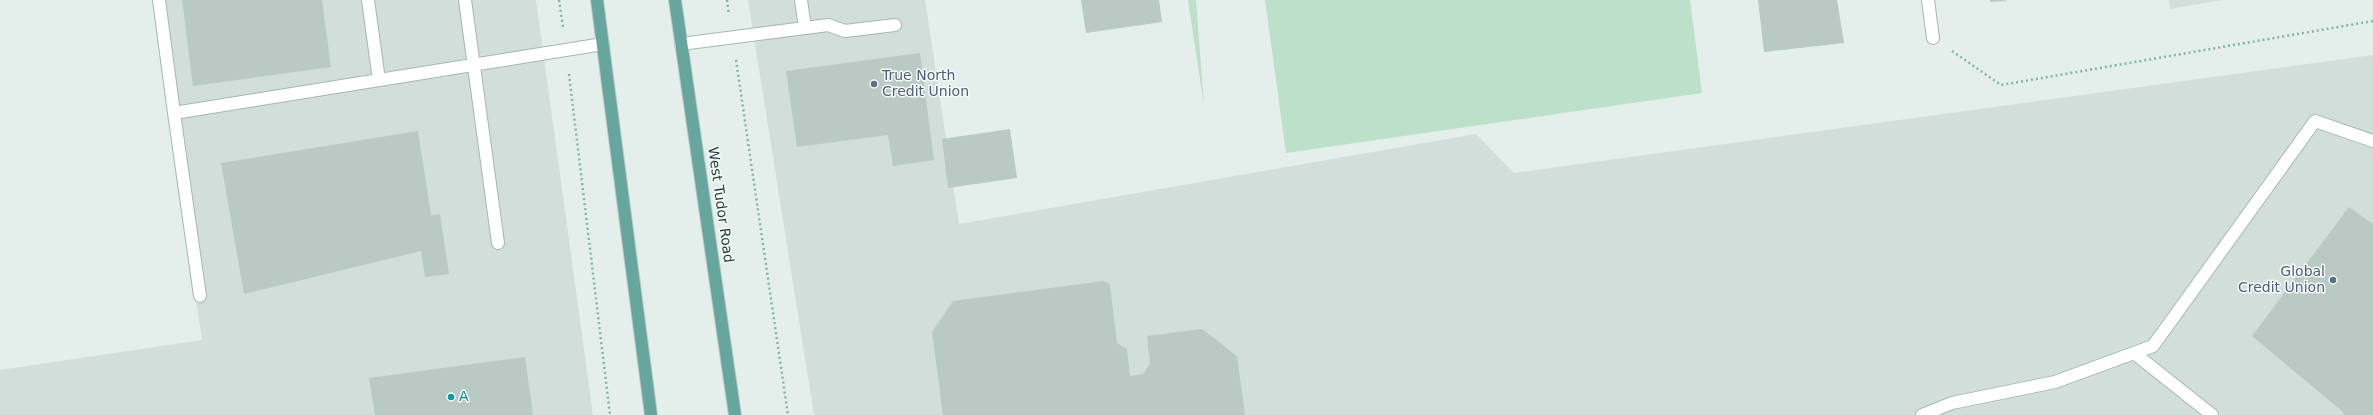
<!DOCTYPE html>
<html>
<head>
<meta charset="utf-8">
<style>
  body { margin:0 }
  canvas { display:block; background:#e4eeeb }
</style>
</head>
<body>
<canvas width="2373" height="415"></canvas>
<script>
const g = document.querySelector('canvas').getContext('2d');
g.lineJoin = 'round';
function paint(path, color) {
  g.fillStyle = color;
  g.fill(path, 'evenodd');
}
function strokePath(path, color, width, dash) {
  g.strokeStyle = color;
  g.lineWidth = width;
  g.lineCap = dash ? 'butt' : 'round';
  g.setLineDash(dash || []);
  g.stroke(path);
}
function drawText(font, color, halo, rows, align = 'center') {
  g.font = font + ' "DejaVu Sans",sans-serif';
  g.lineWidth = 3;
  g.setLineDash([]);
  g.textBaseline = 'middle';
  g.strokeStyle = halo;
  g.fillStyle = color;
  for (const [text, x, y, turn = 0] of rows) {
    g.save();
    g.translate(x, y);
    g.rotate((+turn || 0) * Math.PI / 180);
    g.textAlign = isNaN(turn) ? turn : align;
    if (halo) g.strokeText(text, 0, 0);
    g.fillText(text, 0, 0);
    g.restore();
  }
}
paint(new Path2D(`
  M 153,0 L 536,0 L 593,415 L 0,415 L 0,370 L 202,340 Z
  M 748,0 L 925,0 L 959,224 L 1476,134 L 1514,173 L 2373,55 L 2373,415 L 814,415 Z
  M 2169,0 L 2222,0 L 2170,9 Z`), '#d2deda');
paint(new Path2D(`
  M 1188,0 L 1196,0 L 1204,105 Z
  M 1265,0 L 1690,0 L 1702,93 L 1286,153 Z`), '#bce0ca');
paint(new Path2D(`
  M 182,0 L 322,0 L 331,67 L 193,86 Z
  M 1081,0 L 1159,0 L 1162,22 L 1086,33 Z
  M 1758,0 L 1837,0 L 1844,43 L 1764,52 Z
  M 1990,0 L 2006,0 L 2006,1 L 1990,2 Z
  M 920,53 L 934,160 L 893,166 L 888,135 L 797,147 L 786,71 Z
  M 1010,129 L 1017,178 L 948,188 L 942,139 Z
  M 418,131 L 431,215 L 440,214 L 449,274 L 425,277 L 421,251 L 244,294 L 221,163 Z
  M 2349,207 L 2373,224 L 2373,415 L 2344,415 L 2343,412 L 2252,336 Z
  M 1104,281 L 1110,285 L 1117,343 L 1127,349 L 1130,376 L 1143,374 L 1150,364 L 1147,336 L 1202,329 L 1237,356 L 1245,415 L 943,415 L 932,332 L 953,301 Z
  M 525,357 L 533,415 L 375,415 L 369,378 Z`), '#b9c9c4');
const minor = new Path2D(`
  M 159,0 L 174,113
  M 368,0 L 379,80
  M 465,0 L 498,243
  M 801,0 L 805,28
  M 1928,0 L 1933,38
  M 681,44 L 828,25 L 845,31 L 895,25
  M 200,296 L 174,113 L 603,44
  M 2134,353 L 2212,415
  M 1922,415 L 1952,403 L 2055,382 L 2153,346 L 2315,121 L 2373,141`);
const major = new Path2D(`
  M 597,0 L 651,415
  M 675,0 L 735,415`);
strokePath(minor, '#a6b7b3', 14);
strokePath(major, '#c1cac8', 14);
strokePath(new Path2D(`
  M 559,0 L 563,27
  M 727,0 L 729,15
  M 1952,51 L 2001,85 L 2373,21
  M 736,60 L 788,415
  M 569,74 L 610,415`), '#82b4aa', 2.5, [2, 3]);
strokePath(minor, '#fff', 12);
strokePath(major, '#66a69d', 12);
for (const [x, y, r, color] of [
  [874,84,4,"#5c6f8a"],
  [2333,280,4,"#5c6f8a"],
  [451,397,4,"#0f9aa8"]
]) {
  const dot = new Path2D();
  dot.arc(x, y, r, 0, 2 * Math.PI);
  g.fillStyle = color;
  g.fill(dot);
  strokePath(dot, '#f5faf8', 1.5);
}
drawText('14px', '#4e5e75', '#f5faf8', [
  ["True North",882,76],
  ["Credit Union",882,92],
  ["Global",2325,272,"right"],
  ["Credit Union",2325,288,"right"]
], 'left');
drawText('14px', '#22413c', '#f5faf8', [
  ["West Tudor Road",720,205,82]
]);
drawText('14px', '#0d838f', '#f5faf8', [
  ["A",459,397]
], 'left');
</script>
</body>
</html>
